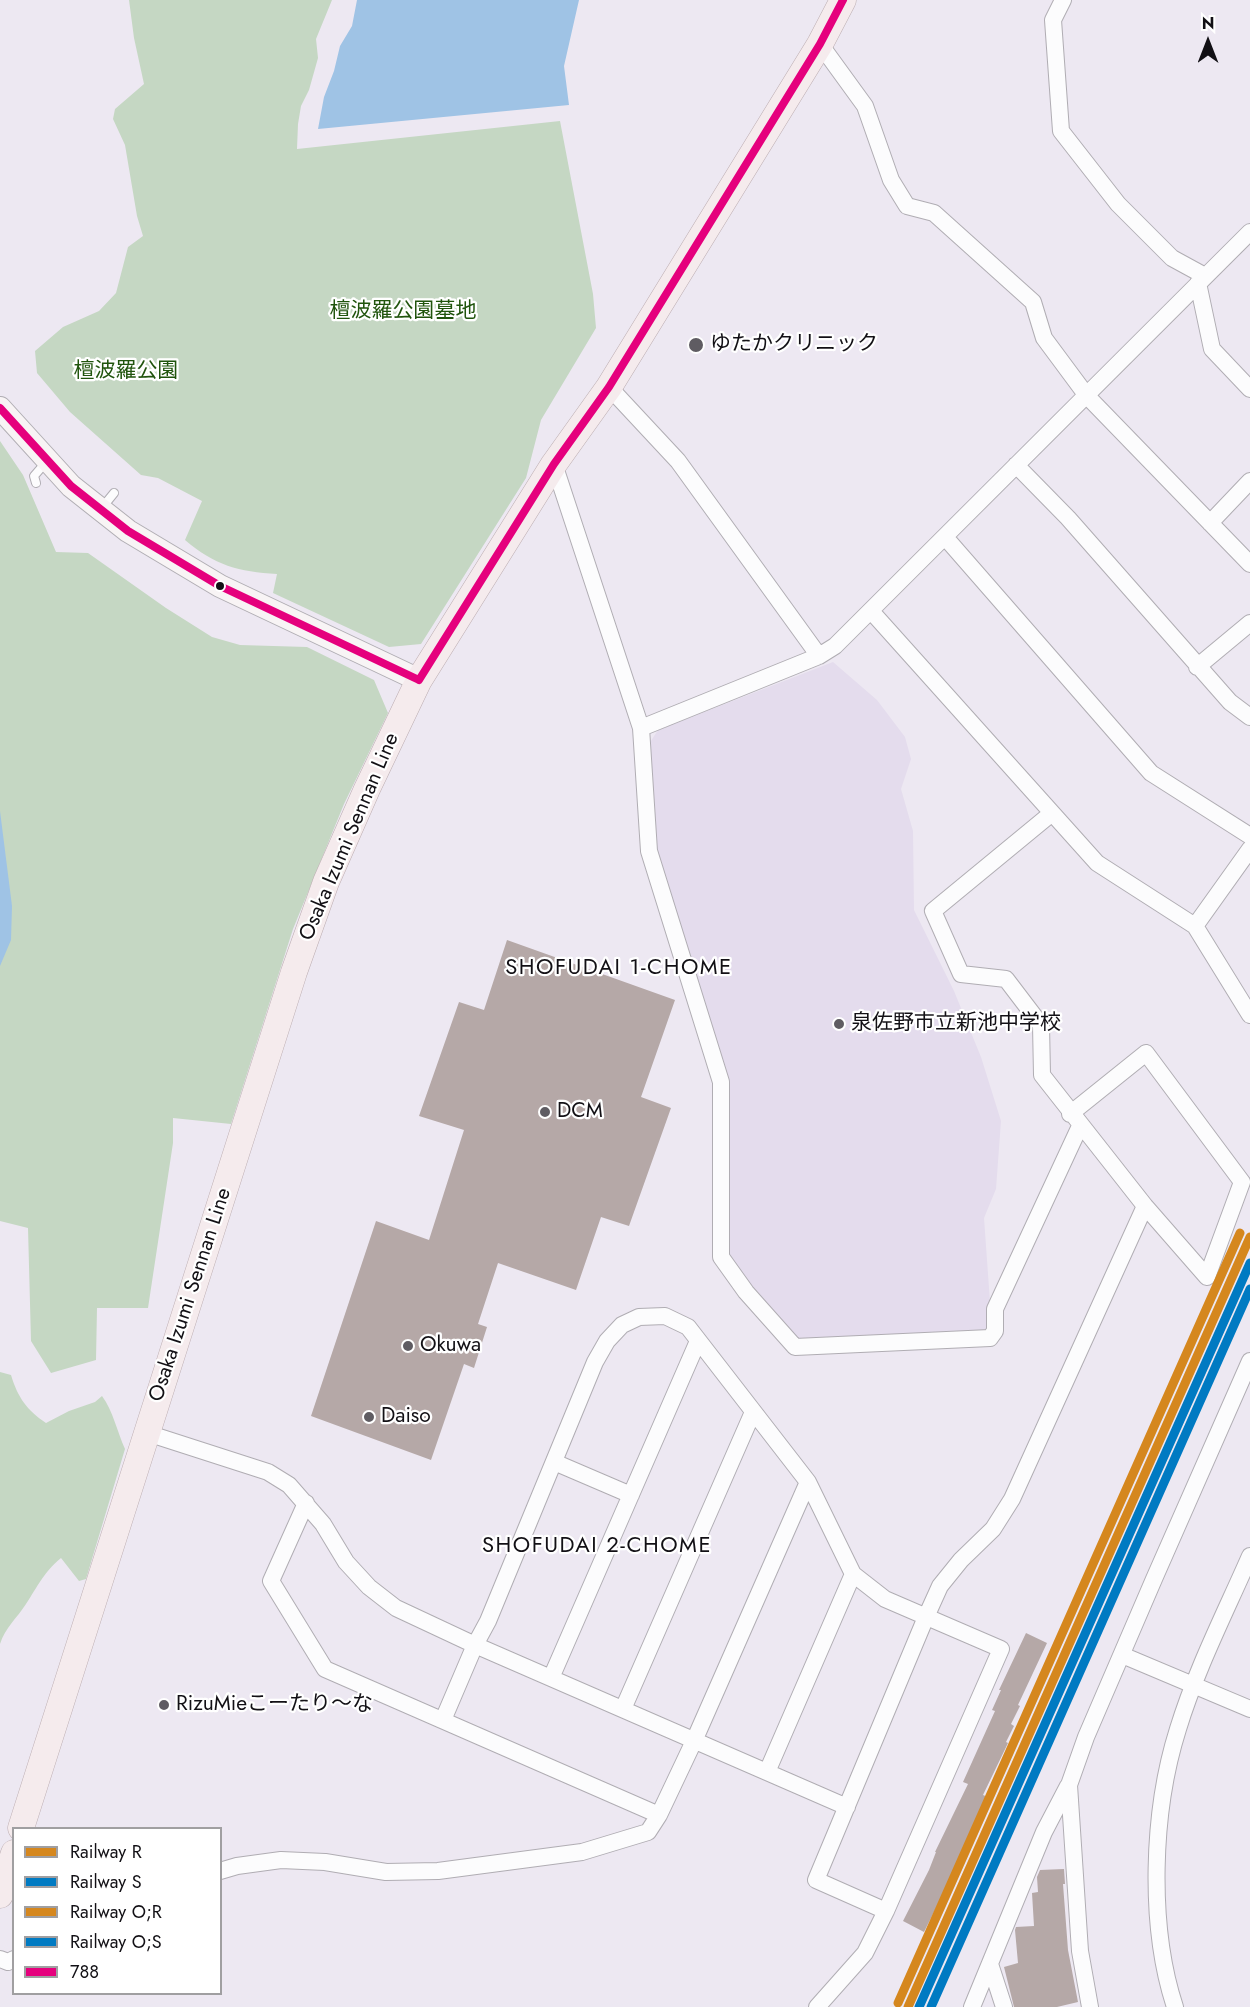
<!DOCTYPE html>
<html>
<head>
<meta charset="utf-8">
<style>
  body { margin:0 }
  #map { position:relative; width:1250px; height:2007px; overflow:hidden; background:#ede8f2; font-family:Jost,sans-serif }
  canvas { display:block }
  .legend { position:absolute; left:12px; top:1827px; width:210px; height:168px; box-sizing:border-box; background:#fff; border:2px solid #a09fa1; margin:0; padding:8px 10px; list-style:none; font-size:18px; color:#121015 }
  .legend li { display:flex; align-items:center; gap:12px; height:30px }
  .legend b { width:30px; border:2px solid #a09fa1 }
  .north { position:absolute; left:1178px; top:12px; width:60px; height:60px; -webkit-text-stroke:4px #fff; paint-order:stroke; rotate:0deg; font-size:16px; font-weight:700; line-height:24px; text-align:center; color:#121015 }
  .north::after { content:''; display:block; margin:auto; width:21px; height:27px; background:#121015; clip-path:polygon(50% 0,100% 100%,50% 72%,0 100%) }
</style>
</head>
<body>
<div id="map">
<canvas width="1250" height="2007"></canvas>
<ul class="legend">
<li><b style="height:8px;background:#d5871e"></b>Railway R</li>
<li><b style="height:8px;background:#007ac2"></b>Railway S</li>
<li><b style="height:8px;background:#d5871e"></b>Railway O;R</li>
<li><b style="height:8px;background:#007ac2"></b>Railway O;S</li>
<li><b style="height:8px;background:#e5007d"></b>788</li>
</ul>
<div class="north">N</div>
</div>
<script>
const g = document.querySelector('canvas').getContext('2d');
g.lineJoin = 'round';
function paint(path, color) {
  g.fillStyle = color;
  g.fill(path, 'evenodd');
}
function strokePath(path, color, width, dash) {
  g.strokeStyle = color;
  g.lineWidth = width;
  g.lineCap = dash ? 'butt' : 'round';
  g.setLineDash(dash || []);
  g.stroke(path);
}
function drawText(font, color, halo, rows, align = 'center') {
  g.font = font + ' Jost,"Noto Sans JP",sans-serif';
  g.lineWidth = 4.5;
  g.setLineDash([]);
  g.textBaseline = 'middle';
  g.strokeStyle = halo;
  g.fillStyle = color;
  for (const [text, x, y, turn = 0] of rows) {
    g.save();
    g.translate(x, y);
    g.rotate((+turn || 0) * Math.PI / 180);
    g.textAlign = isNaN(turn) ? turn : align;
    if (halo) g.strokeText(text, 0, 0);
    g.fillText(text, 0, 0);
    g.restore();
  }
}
paint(new Path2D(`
  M 833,662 L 877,700 L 905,737 L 911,759 L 901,789 L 913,831 L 914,910 L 954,991 L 981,1057 L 1001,1121 L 996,1189 L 984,1218 L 990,1302 L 987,1331 L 799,1340 L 791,1336 L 726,1256 L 728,1080 L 653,844 L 649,744 L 658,730 Z`), '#e4dced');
paint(new Path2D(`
  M 129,0 L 332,0 L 316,39 L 318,58 L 309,90 L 301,106 L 298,124 L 297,149 L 560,121 L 593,294 L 596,328 L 541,420 L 526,478 L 421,644 L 389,647 L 273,593 L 277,574 C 239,572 214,565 185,540 L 202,501 L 158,478 L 141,475 L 70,412 L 37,373 L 35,351 L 63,327 L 99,311 L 116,293 L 128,247 L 143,236 L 137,216 L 125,145 L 113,119 L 115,109 L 144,84 L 134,38 Z
  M 0,441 L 23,475 L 56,552 L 88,553 L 166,608 L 212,637 L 240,645 L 307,647 L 374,680 L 388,713 L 344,804 L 293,929 L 231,1124 L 173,1118 L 173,1143 L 148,1308 L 97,1308 L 96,1360 L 51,1373 L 31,1341 L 28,1228 L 0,1221 Z
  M 0,1372 L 11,1375 C 18,1398 27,1410 46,1423 L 69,1411 L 95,1402 L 102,1396 C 113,1411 117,1431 125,1449 L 86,1579 L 79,1581 L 61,1558 C 43,1573 38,1586 26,1604 C 17,1618 5,1628 0,1644 Z`), '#c5d7c3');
paint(new Path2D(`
  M 357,0 L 579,0 L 564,66 L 569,105 L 318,129 L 324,97 L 334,71 L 340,46 L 352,26 Z
  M 0,811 L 12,906 L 11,940 L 0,966 Z`), '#9fc3e5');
paint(new Path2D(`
  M 507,940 L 675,1000 L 641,1097 L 671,1108 L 629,1226 L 601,1217 L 576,1290 L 498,1263 L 478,1324 L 487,1327 L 474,1368 L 464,1364 L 431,1460 L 311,1416 L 376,1221 L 429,1240 L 464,1130 L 419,1116 L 459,1002 L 484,1010 Z
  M 1026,1633 L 1047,1643 L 1018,1705 L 1020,1706 L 1011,1724 L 1014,1726 L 1006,1742 L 1008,1743 L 983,1795 L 988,1797 L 948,1884 L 924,1932 L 903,1921 L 929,1870 L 936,1852 L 935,1852 L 968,1784 L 963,1782 L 995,1711 L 992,1710 L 1001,1690 L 999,1690 Z
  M 1064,1869 L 1065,1884 L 1063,1884 L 1068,1950 L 1078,2002 L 1057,2007 L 1014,2007 L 1004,1967 L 1018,1963 L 1015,1930 L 1016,1927 L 1034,1926 L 1032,1893 L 1038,1892 L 1037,1877 L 1040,1870 Z`), '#b5a8a7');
const lane = new Path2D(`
  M 36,483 L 34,476 L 47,461
  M 101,509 L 114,493`);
const street = new Path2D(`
  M 1063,0 L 1053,20 L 1061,131 L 1118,204 L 1172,258 L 1205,276
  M 820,44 L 865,106 L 891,180 L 907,206 L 934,213 L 1033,302 L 1044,338 L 1087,396 L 1250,564
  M 1198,283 L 1212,349 L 1250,389
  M 609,387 L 678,461 L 819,656
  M 554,464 L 641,728 L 649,851 L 721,1082 L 721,1257 L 746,1292 L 795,1347 L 990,1338 L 995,1331 L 995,1309 L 1080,1126
  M 1016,465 L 1068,518 L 1230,702 L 1250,717
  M 1210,523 L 1250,481
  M 945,537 L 1151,773 L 1250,836
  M 871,611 L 1097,863 L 1195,926 L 1250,1015
  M 1197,667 L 1250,623
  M 641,728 L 819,656 L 835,646 L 1250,232
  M 1052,813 L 933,911 L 961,974 L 1006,979 L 1041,1025 L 1042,1075 L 1145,1206 L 1207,1277 L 1242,1182 L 1146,1053 L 1070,1114
  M 1195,926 L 1250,849
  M 147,1433 L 268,1472 L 289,1485 L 323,1524 L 346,1562 L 369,1587 L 396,1608 L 475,1645 L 847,1807
  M 554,1462 L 631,1495
  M 306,1503 L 271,1581 L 325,1669 L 659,1815 L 694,1741 L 808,1482
  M 1122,1655 L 1250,1709
  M 551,1678 L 698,1341
  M 623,1709 L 753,1412
  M 443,1720 L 475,1645 L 488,1621 L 595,1362 L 607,1341 L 622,1325 L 639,1317 L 665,1316 L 688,1327 L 808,1482 L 853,1574 L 885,1599 L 1001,1649 L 886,1911 L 865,1953 L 817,2007
  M 767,1772 L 853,1574
  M 220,1871 L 237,1866 L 281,1860 L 325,1862 L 386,1872 L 438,1871 L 582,1852 L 648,1832 L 659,1815
  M 886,1911 L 816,1880 L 926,1617 L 940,1586 L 961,1560 L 993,1529 L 1012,1499 L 1145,1206
  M 0,1959 L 8,1962 L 14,1959
  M 990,1964 L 1004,2007
  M 972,2007 L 1044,1832 L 1068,1786
  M 1090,2007 L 1080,1951 L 1069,1785 L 1086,1737 L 1154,1579 L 1250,1361
  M 1175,2007 C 1148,1925 1152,1811 1178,1729 C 1196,1670 1225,1613 1250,1556`);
const secondary = new Path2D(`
  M 0,408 L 71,486 L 128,531 L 220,586 L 419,680`);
const primary = new Path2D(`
  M 21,1828 L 294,972 L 326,882 L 367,789 L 419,680 L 554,464 L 609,387 L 820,44 L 843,0
  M 0,1895 L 14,1853`);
strokePath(lane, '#b0adb3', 10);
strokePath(street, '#b0adb3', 18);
strokePath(secondary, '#b0adb3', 24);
strokePath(primary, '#bbacb0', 27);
strokePath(lane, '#fcfcfd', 8);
strokePath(street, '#fcfcfd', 16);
strokePath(secondary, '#f8f4f5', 22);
strokePath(primary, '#f5ebed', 26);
strokePath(new Path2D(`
  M 0,408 L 71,486 L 128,531 L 220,586 L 419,680
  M 419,680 L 554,464 L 609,387 L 820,44 L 843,0`), '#e5007d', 8);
strokePath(new Path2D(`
  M 908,2007 L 1250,1237`), '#d5871e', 9);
strokePath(new Path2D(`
  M 919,2007 L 1250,1263`), '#007ac2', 9);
strokePath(new Path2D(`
  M 898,2003 L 1240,1233`), '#d5871e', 9);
strokePath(new Path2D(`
  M 931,2007 L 1250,1289`), '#007ac2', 9);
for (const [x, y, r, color] of [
  [696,345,8,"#5f5c62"],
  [220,586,5,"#121015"],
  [839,1024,6,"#5f5c62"],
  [545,1112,6,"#5f5c62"],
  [408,1346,6,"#5f5c62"],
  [369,1417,6,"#5f5c62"],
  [164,1705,6,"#5f5c62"]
]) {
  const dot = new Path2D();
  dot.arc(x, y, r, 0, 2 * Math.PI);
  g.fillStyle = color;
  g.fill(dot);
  strokePath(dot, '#fff', 2);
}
drawText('21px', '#20540d', '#fff', [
  ["檀波羅公園墓地",403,312],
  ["檀波羅公園",126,372]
]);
drawText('21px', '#121015', '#fff', [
  ["ゆたかクリニック",710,345],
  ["泉佐野市立新池中学校",851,1024],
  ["DCM",557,1112],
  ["Okuwa",420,1346],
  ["Daiso",381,1417],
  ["RizuMieこーたり～な",176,1705]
], 'left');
drawText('21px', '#121015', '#fff', [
  ["Osaka Izumi Sennan Line",350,837,-67],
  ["Osaka Izumi Sennan Line",191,1295,-72]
]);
g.letterSpacing = '1.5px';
drawText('22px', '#121015', '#fff', [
  ["SHOFUDAI 1-CHOME",619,969],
  ["SHOFUDAI 2-CHOME",597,1547]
]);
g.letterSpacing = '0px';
</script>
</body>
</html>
